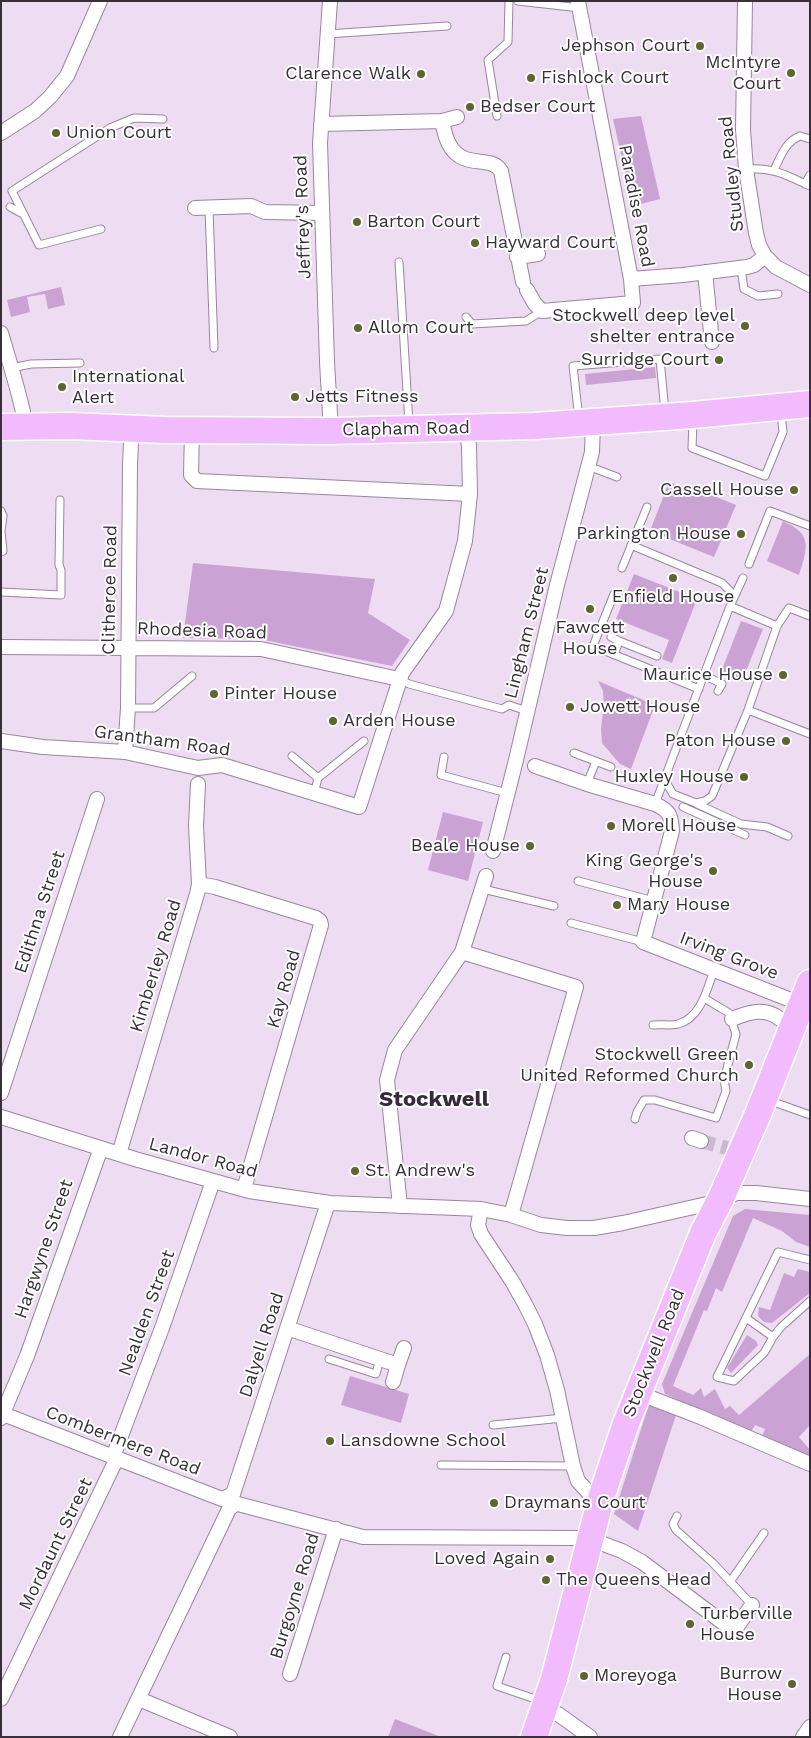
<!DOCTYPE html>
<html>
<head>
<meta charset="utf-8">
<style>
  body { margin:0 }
  #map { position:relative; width:811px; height:1738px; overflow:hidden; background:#eedcf2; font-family:"Work Sans",sans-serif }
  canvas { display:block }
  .frame { position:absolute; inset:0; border:2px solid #373039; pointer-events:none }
</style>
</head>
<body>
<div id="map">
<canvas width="811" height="1738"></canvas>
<div class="frame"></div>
</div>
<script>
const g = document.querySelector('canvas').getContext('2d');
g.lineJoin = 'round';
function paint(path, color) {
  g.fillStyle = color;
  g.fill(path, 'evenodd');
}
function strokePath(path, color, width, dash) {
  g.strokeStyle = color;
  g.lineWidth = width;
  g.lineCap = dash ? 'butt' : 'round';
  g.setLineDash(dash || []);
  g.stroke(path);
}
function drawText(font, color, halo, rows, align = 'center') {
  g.font = font + ' "Work Sans",sans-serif';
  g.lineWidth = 4;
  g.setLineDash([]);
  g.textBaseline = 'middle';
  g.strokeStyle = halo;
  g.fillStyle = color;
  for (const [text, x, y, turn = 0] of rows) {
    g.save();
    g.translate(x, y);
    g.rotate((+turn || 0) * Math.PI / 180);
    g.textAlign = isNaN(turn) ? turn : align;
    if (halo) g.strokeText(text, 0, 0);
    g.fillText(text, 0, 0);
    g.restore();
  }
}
paint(new Path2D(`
  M 641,116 L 660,199 L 633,206 L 613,119 Z
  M 61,287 L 65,305 L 48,309 L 45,294 L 27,297 L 30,312 L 11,317 L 7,300 Z
  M 655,367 L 656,378 L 586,385 L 585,374 Z
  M 669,482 L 685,488 L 687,485 L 736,505 L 714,557 L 650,531 Z
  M 783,521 C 811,534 809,544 799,575 L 767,561 Z
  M 193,563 L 375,579 L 368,613 L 410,640 L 392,666 L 259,639 L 183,638 Z
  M 634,574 L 697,599 L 672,663 L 662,659 L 669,640 L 616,619 Z
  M 741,621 L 763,629 L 742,681 L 721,672 Z
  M 598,681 L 655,705 L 631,769 L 620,764 L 602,743 L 601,729 L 604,704 L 603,691 Z
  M 443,812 L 483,822 L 468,881 L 428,870 Z
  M 745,1209 L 810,1215 L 810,1247 L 796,1242 L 782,1231 L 753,1218 L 722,1292 L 716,1288 L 707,1311 L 704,1310 L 673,1386 L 693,1395 L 701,1388 L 704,1397 L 715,1389 L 725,1409 L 730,1406 L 739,1415 L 810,1354 L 810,1425 L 799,1437 L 810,1450 L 810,1456 L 762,1436 L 765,1429 L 755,1425 L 751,1432 L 665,1394 L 662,1384 L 733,1216 Z
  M 798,1269 L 810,1272 L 810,1293 L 772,1323 L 764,1322 L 758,1316 L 759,1307 L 770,1310 L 784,1273 L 794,1277 Z
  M 747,1335 L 756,1341 L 758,1345 L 731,1373 L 727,1368 Z
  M 350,1376 L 409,1394 L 401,1423 L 341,1405 Z
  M 649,1404 L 676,1415 L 638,1531 L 614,1514 Z
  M 395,1719 L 441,1737 L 388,1737 Z`), '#cba2d4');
strokePath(new Path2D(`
  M 701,1141 L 727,1148`), '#c9bacd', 14, [14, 7]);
const lane = new Path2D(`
  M 518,1 L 580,8
  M 327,34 L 447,26
  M 497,116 L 488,60 L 508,42 L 509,1
  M 746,169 C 773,167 786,175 810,186
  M 774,170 C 781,156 785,142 800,136 L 810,139
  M 805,184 L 810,175
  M 10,207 L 21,213
  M 209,208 L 214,348
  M 101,229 L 39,245 L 12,191 L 110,128 L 134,118 L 163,119
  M 399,262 L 409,423
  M 741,268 L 744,289 L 758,296 L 778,294
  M 466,317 L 472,324 L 526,321 L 542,311
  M 11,368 L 31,364 L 80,363
  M 579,419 L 573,366 L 660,359 L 665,412
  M 693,421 L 692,448 L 765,476 L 783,432 L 781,412
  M 588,466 L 617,477
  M 1,511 L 3,516 L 1,531 L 3,551 L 1,552
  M 631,545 L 722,583 L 734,595
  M 749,564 L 770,511 L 810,526
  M 622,568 L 647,507
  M 1,592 L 61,595 L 61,570 L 59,565 L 60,500
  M 614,594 L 593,646 L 699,689
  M 730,606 L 777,626
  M 611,637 L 619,641
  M 614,655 L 619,641 L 657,656
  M 704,675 L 722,684 L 718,691
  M 400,679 L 409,684 L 502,709 L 509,705 L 527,711
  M 128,708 L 154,708 L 192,676
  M 748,710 L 810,734
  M 574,753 L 611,767
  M 292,756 L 318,778 L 314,794
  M 444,757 L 441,775 L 507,793
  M 667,773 L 667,784 L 673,794 L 696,803 L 705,801 L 712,796 L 748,710 L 777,626 L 789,608 L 810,616
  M 318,778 L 364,741
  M 587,784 L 596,761
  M 655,804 L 730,606 L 743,578
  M 697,804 L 741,824 L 767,827 L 788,836
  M 683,807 L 745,835
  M 578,881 L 654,901
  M 483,889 L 554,906
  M 571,923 L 643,942
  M 653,1025 C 661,1024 671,1026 678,1024 C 701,1018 707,989 714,970
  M 768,1100 L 810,1115
  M 635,1119 L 637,1112 L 644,1100 L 655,1100 L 716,1118 L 726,1091 L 724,1080 L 736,1034 L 729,1013 L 704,998
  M 810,1260 L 778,1252 L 717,1377 L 734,1381 L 764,1353 L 773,1337 L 781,1327 L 810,1301
  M 746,1318 L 773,1337
  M 329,1359 L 376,1374 L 380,1359
  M 493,1425 L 563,1418
  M 441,1465 L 573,1466
  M 677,1516 L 673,1524 L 676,1530 L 713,1563 L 752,1605
  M 730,1582 L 764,1533
  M 506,1657 L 497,1686 L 541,1701`);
const street = new Path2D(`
  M 330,1 L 320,143 L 327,362 L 331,431
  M 745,1 L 743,130 L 746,169 L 756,233 L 759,245 L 765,256 L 776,267 L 810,285
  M 442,121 C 444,129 445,137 449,144 C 463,171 491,154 501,171 L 523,282
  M 321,124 L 442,121 L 457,117
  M 1,133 L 35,111 L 50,97 L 67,76 L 100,1
  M 195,208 L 251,206 L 265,212 L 322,213
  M 517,257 L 538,254
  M 705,272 L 712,342
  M 631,279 L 683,275 L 747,267 L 754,265 L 765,256
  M 527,290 L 535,304 L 542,311 L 633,303 L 631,279 L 578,1
  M 1,333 C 10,364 20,394 26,426
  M 192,430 L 191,475 L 197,481 L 470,494
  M 1,647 L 261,649 L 399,679
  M 1,741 L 43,747 L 125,752 L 198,768 L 222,765 L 359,807 L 402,673 L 446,611 L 465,541 L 470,494 L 469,446 L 466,427
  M 125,752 L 128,708 L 130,465 L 131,442 L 134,428
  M 535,766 L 587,784 L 655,804 C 670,811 671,815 672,831 L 643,942 L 801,1004
  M 493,851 L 516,760 L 557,585 L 592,452 L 593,423
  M 199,884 L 215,887 L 316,918 L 320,921 L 321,925 L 244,1189
  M 462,952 L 576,987 L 511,1215
  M 732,1019 C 749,1012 765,1007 780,1019
  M 1,1093 L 97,799
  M 1,1117 L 135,1159 L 249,1191 L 330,1203 L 481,1209 L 511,1215 L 541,1225 L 567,1228 L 594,1228 L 623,1223 L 707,1204 L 737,1193 L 756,1193 L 810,1199
  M 692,1138 L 701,1141
  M 119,1154 L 197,894 L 199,884 L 196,826 L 198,784
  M 400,1206 L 387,1080 L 395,1050 L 462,952 L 486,876
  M 481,1209 L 478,1225 L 481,1234 L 512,1281 L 525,1304 L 535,1324 L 547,1355 L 557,1390 L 573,1466 L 578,1481 L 589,1493 L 601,1498
  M 287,1328 L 398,1365 L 393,1382
  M 398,1365 L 404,1348
  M 638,1393 L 698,1416 L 810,1464
  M 3,1414 L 209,1494 L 222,1499 L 233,1494 L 328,1203
  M 1,1418 L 27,1356 L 101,1148
  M 113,1457 L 162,1328 L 213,1181
  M 290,1674 L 336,1529
  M 1,1699 L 117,1458
  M 139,1699 L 230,1737
  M 544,1711 L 558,1714 L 590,1737
  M 120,1737 L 229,1509 L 234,1505 L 238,1504 L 363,1537 L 579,1538 L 598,1542 L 622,1551 L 642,1562 L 734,1631 L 752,1605
  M 803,1737 L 810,1727`);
const highway = new Path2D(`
  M 1,427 L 70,426 L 164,430 L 331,431 L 535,426 L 693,415 L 810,404
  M 534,1737 L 554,1679 L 601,1498 L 625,1426 L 703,1233 L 721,1198 L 758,1114 L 810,983`);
strokePath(lane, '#98879c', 9);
strokePath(street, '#98879c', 16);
strokePath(highway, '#fff', 29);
strokePath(lane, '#fff', 7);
strokePath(street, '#fff', 14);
strokePath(highway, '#f2bbfd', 26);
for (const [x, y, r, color] of [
  [700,46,5,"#616330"],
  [791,73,5,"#616330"],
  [421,74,5,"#616330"],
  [531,78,5,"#616330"],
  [470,107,5,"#616330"],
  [56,133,5,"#616330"],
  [357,222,5,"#616330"],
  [475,243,5,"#616330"],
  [745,326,5,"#616330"],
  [358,328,5,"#616330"],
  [719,360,5,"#616330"],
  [62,387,5,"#616330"],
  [295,397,5,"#616330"],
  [794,490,5,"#616330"],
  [741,534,5,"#616330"],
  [673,578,5,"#616330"],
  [590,609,5,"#616330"],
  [783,675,5,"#616330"],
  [214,694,5,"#616330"],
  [570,707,5,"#616330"],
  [333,721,5,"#616330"],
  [786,741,5,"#616330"],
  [744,777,5,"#616330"],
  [611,826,5,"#616330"],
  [530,846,5,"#616330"],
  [713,871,5,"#616330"],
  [617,905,5,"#616330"],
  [749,1065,5,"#616330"],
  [355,1171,5,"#616330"],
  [330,1441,5,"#616330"],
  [494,1503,5,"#616330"],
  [550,1559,5,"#616330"],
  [546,1580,5,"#616330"],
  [690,1624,5,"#616330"],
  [584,1676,5,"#616330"],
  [792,1684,5,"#616330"]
]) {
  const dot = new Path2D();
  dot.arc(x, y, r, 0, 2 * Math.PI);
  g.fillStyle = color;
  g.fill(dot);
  strokePath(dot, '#fff', 2);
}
drawText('18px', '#373039', '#fff', [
  ["Jephson Court",690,46,"right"],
  ["McIntyre",781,63,"right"],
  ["Court",781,84,"right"],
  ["Clarence Walk",411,74,"right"],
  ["Fishlock Court",541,78],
  ["Bedser Court",480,107],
  ["Union Court",66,133],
  ["Barton Court",367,222],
  ["Hayward Court",485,243],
  ["Stockwell deep level",735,316,"right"],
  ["shelter entrance",735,337,"right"],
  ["Allom Court",368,328],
  ["Surridge Court",709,360,"right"],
  ["International",72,377],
  ["Alert",72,398],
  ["Jetts Fitness",305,397],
  ["Cassell House",784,490,"right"],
  ["Parkington House",731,534,"right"],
  ["Enfield House",673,597,"center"],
  ["Fawcett",590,628,"center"],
  ["House",590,649,"center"],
  ["Maurice House",773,675,"right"],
  ["Pinter House",224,694],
  ["Jowett House",580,707],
  ["Arden House",343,721],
  ["Paton House",776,741,"right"],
  ["Huxley House",734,777,"right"],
  ["Morell House",621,826],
  ["Beale House",520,846,"right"],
  ["King George's",703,861,"right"],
  ["House",703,882,"right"],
  ["Mary House",627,905],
  ["Stockwell Green",739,1055,"right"],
  ["United Reformed Church",739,1076,"right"],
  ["St. Andrew's",365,1171],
  ["Lansdowne School",340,1441],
  ["Draymans Court",504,1503],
  ["Loved Again",540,1559,"right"],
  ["The Queens Head",556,1580],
  ["Turberville",700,1614],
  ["House",700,1635],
  ["Burrow",782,1674,"right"],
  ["House",782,1695,"right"],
  ["Moreyoga",594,1676]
], 'left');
drawText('18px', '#373039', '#fff', [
  ["Studley Road",732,174,-96],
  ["Paradise Road",636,206,79],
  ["Jeffrey's Road",303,217,-92],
  ["Clapham Road",406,429,-1],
  ["Clitheroe Road",110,590,-89],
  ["Rhodesia Road",202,631,2],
  ["Lingham Street",527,633,-76],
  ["Grantham Road",162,741,8],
  ["Edithna Street",40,912,-72],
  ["Irving Grove",729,956,21],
  ["Kimberley Road",156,966,-73],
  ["Kay Road",284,989,-74],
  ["Landor Road",203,1158,15],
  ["Hargwyne Street",44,1249,-71],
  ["Nealden Street",147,1313,-70],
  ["Dalyell Road",262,1345,-72],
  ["Stockwell Road",654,1353,-68],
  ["Combermere Road",123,1441,21],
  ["Mordaunt Street",56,1544,-64],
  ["Burgoyne Road",295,1596,-73]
]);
drawText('bold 22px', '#38293b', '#fff', [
  ["Stockwell",434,1100]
]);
</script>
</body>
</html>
